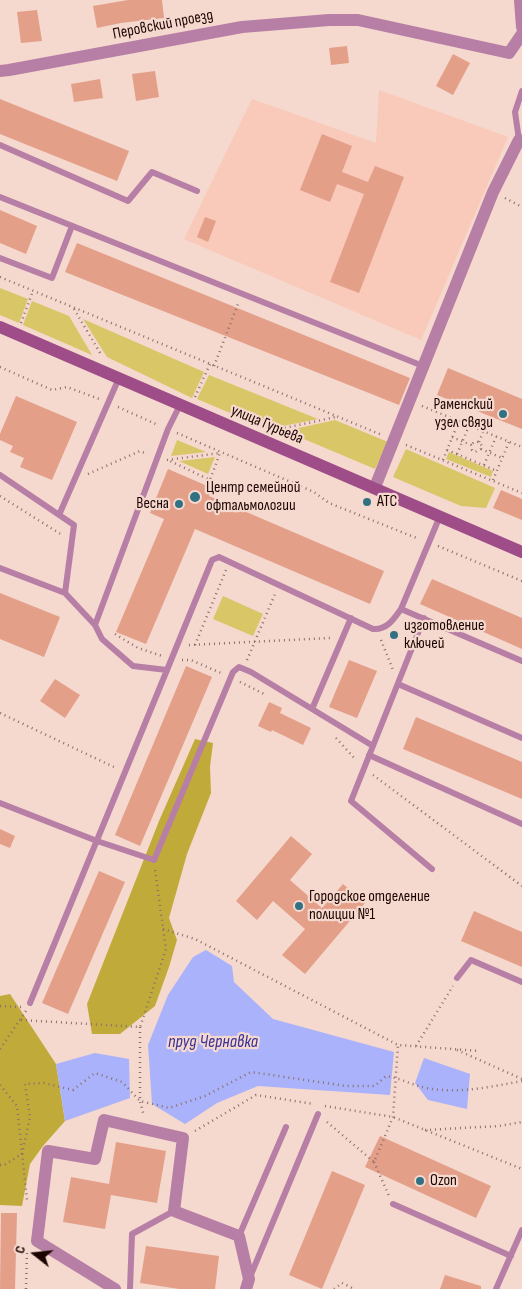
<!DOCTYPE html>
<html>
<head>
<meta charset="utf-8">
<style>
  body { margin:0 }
  #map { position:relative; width:522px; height:1289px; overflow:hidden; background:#f5d8ce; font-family:"Sofia Sans Condensed",sans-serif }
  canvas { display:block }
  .north { position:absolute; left:10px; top:1229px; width:50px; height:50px; -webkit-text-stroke:4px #f5d8ce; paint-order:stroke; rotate:286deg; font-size:14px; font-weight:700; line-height:20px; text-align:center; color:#1c0501 }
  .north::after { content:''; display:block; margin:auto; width:18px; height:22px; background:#1c0501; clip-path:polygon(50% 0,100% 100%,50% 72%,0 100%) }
</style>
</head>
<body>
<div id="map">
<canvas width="522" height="1289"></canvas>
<div class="north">С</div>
</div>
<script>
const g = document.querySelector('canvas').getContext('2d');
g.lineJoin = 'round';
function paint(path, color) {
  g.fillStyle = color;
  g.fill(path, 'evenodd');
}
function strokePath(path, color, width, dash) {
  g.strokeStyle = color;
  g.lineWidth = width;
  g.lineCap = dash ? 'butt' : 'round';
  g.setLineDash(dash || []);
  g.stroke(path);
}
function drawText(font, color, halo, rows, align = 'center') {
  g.font = font + ' "Sofia Sans Condensed",sans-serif';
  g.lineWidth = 4.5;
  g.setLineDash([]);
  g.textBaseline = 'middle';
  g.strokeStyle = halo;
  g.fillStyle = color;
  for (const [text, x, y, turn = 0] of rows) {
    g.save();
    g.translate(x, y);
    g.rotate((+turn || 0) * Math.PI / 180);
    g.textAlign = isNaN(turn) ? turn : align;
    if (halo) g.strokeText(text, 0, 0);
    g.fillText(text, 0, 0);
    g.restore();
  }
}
paint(new Path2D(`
  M 379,90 L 508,137 L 421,340 L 184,239 L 252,99 L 376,143 Z`), '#f9c9b9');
paint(new Path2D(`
  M 0,288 L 28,299 L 19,323 L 0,315 Z
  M 32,301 L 69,316 L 92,355 L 23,325 Z
  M 83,319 L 204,372 L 192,398 L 107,357 Z
  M 209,375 L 318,419 L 268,429 L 197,399 Z
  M 335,420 L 388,442 L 375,469 L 285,431 Z
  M 177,440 L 206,452 L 171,456 Z
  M 406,449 L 495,488 L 486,508 L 461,506 L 393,477 Z
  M 449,452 L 493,471 L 491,477 L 446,459 Z
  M 215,457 L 208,474 L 179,461 Z
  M 223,596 L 263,614 L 253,636 L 213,619 Z`), '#d8c667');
paint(new Path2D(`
  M 195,739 L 213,743 L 210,767 L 211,793 L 187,854 L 169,918 L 177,940 L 169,967 L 155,1006 L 120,1034 L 92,1034 L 87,1004 L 159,821 Z
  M 10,994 L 56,1064 L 65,1121 L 43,1146 L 30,1164 L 22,1206 L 0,1205 L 0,996 Z`), '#c0ab3a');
paint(new Path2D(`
  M 206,950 L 232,966 L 234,982 L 273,1019 L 394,1052 L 390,1095 L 258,1086 L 217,1103 L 185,1124 L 152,1104 L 148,1045 L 168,995 L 193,957 Z
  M 95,1053 L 129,1059 L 130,1098 L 65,1121 L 56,1064 Z
  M 424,1058 L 470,1074 L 467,1109 L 428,1100 L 415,1083 Z`), '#aab2fc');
paint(new Path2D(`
  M 128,0 L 162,0 L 164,18 L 121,23 L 97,28 L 93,6 Z
  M 37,10 L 42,41 L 21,43 L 17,12 Z
  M 347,46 L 349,63 L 331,65 L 329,48 Z
  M 453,54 L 470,63 L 453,95 L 436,86 Z
  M 155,71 L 159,97 L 136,101 L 132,74 Z
  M 100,79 L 103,98 L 74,102 L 71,84 Z
  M 0,99 L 129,151 L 117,181 L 0,134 Z
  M 322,134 L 352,146 L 342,172 L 368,182 L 375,166 L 404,177 L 359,293 L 330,282 L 364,194 L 337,184 L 330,202 L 300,190 Z
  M 0,210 L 37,226 L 26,254 L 0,243 Z
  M 205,217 L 216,221 L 208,242 L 197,237 Z
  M 77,243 L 410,378 L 399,405 L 65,272 Z
  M 448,368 L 522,399 L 522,429 L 437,395 Z
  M 16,396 L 77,422 L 52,480 L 20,467 L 24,458 L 10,452 L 13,446 L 0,440 L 0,434 Z
  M 168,469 L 212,488 L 209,496 L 384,571 L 370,604 L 195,529 L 146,644 L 116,632 L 164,519 L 150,513 Z
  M 501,490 L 522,499 L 522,520 L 493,508 Z
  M 432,579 L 522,618 L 522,649 L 420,604 Z
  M 0,593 L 60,617 L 44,657 L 0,639 Z
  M 349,660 L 377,671 L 357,718 L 329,707 Z
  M 186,666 L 212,677 L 140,846 L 115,835 Z
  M 55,679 L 80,695 L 65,718 L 40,701 Z
  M 269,702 L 282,708 L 280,713 L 311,728 L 303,745 L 272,730 L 271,732 L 258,726 Z
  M 416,717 L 522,762 L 522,799 L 403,749 Z
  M 0,829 L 15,836 L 10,848 L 0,844 Z
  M 291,836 L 312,854 L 290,880 L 322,908 L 343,884 L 365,903 L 305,974 L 282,955 L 305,929 L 273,901 L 257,920 L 236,901 Z
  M 99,871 L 125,882 L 68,1014 L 42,1003 Z
  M 474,911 L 522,932 L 522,967 L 461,941 Z
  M 380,1136 L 491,1186 L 476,1218 L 365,1167 Z
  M 116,1142 L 166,1151 L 157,1203 L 111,1195 L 105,1229 L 63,1222 L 71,1177 L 109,1184 Z
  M 332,1171 L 365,1185 L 322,1289 L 289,1275 Z
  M 1,1213 L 17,1213 L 15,1289 L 0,1289 Z
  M 146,1246 L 219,1256 L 215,1289 L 179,1289 L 140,1283 Z
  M 445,1275 L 481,1286 L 481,1289 L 440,1289 Z`), '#e49f89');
strokePath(new Path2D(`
  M 505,198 L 522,207
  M 0,277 L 382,435
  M 74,309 L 102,356
  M 21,323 L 33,291
  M 214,366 L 238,304
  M 0,367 L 52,390 L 67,387 L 99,399
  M 195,397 L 210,364
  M 422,406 L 522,447
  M 118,407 L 158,425
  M 275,430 L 336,417
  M 177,433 L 314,492 L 329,503 L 419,539
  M 452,437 L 471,445 L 472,450 L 475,452 L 481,449 L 482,446 L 479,442 L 474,442 L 471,445
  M 479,442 L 483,432
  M 406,445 L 522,493
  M 481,449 L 502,458
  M 447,450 L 497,471
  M 457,454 L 469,426
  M 167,460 L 220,453 L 210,480 L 168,460
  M 443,460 L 459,421
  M 484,465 L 496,437
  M 88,474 L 140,451 L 147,454
  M 493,480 L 509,442
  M 0,496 L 62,535
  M 438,546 L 522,581
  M 115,634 L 138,648 L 162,656
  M 381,640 L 393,670
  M 189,645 L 330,638
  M 195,645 L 226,570
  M 182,660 L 191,660 L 221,673
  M 247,660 L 275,594
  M 240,682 L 266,695
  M 0,713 L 116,768
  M 336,738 L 356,760
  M 373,775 L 522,886
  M 163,929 L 195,939 L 398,1045
  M 0,1006 L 21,1007
  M 21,1020 L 140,1027 L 166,949 L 155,870
  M 140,1027 L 140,1101 L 144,1116
  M 416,1046 L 453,986
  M 0,1049 L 26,1011
  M 457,1050 L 522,1079
  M 0,1085 L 17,1106 L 27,1200
  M 325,1106 L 393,1117 L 522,1169
  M 327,1122 L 374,1162 L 393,1117 L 398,1045 L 479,1051
  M 425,1130 L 499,1126 L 522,1122
  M 195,1131 L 256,1095 L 314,1104
  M 374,1162 L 389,1196
  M 26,1289 L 27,1251
  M 334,1289 L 342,1283 L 354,1289`), '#8a7069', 2.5, [1, 4]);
strokePath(new Path2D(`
  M 519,140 L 515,112 L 522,91
  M 0,145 L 128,201 L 152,172 L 197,191
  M 0,197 L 423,366
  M 0,258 L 52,278 L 72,226
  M 0,475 L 74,525 L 65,593
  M 59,515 L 119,378
  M 0,568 L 65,593 L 95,625 L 102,639 L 133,666 L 167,670 L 212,560 L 219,557 L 373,629 C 387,630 394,619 401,609 L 440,516
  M 401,609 L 522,661
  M 424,618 L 351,801 L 432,869
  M 95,625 L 168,429 L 180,405
  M 398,684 L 522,738
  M 312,709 L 351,618
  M 369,755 L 522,824
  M 0,803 L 97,841 L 154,860 L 233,672 L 239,667 L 251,672 L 373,746
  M 457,978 L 471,960 L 522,982
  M 30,1003 L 167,670
  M 393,1204 L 511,1256
  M 239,1236 L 286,1127
  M 250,1277 L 318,1114
  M 130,1289 L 132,1234 L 174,1211
  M 496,1289 L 522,1230`), '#b77fa5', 6);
strokePath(new Path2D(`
  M 520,0 L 522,27
  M 0,71 L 9,70 L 242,27 L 329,20 L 358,20 L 509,53 L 522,34
  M 375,487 L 493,192 L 519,140
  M 115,1289 L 37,1241 L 48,1151 L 95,1159 L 104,1120 L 183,1138 L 174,1211 L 239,1236 L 249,1279 L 246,1289`), '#b77fa5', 12);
strokePath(new Path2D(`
  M 0,327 L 522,552`), '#9e4d88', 12);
strokePath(new Path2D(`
  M 0,1165 L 4,1165 L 22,1154 L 30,1117 L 25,1084 L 44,1083 L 73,1090 L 95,1073 L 122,1082 L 140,1101 L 169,1108 L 205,1096 L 251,1072 L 346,1086 L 375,1086 L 386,1076 C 400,1078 412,1085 426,1088 C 458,1094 490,1087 522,1081`), '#8a7069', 2.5, [1, 4]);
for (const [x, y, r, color] of [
  [503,414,5,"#307284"],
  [195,497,6,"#307284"],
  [367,502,5,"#307284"],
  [179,504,5,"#307284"],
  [394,635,5,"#307284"],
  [299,906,5,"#307284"],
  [420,1181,5,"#307284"]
]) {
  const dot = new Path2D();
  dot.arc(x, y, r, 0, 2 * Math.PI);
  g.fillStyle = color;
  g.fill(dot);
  strokePath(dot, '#f5d8ce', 2);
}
drawText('16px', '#1c0501', '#f5d8ce', [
  ["Перовский проезд",163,25,-11],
  ["улица Гурьева",267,425,23]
]);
drawText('16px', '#1c0501', '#f5d8ce', [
  ["Раменский",493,405,"right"],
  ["узел связи",493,423,"right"],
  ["Центр семейной",206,488],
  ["офтальмологии",206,506],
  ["АТС",377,502],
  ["Весна",169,504,"right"],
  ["изготовление",404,626],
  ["ключей",404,644],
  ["Городское отделение",309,897],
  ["полиции №1",309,915],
  ["Ozon",430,1181]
], 'left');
drawText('italic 18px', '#373198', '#f5d8ce', [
  ["пруд Чернавка",213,1042]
]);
</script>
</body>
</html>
